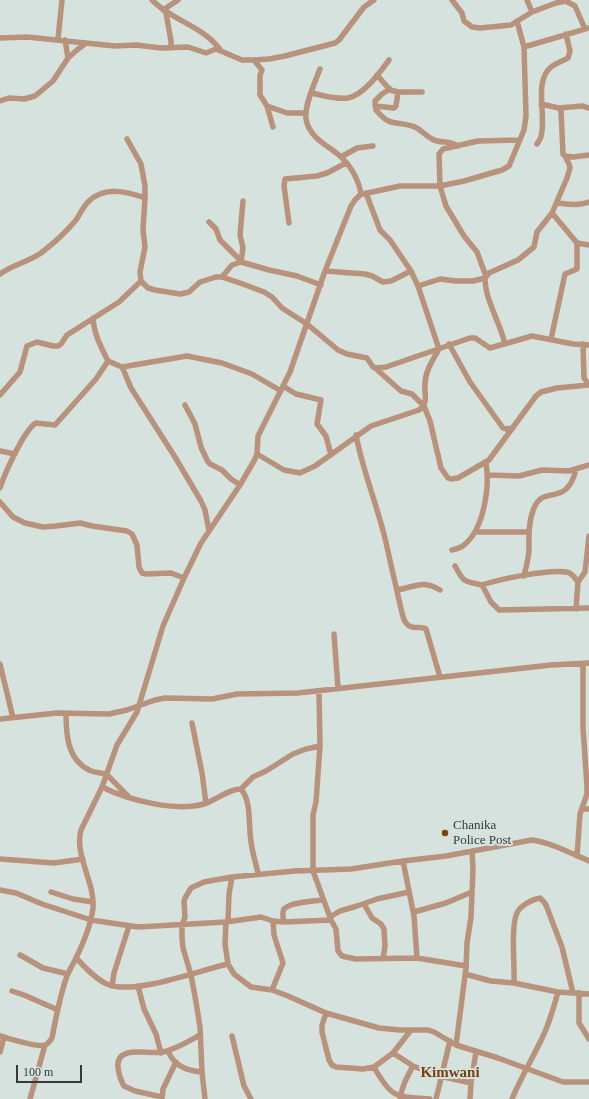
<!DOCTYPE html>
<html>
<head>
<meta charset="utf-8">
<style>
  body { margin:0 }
  #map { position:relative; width:589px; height:1099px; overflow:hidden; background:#d5e2de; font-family:"Times New Roman",serif }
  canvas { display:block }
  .scale { position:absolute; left:16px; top:1065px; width:66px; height:18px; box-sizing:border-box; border:2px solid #363b3a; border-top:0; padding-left:5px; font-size:12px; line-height:14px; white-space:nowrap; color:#363b3a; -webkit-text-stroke:3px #d5e2de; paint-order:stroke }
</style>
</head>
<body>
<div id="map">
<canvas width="589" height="1099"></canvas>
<div class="scale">100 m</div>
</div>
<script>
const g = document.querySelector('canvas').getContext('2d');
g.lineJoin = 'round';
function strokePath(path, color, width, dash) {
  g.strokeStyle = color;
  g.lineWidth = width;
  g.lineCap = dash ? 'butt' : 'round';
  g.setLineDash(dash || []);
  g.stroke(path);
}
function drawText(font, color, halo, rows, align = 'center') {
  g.font = font + ' "Times New Roman",serif';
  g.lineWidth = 4;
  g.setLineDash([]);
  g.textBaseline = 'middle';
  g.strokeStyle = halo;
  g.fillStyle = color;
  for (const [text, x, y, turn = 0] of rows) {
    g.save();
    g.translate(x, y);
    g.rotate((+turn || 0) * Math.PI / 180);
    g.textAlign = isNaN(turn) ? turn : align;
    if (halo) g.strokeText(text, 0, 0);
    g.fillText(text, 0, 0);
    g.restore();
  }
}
strokePath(new Path2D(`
  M 152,0 C 172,21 204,26 221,51
  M 452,0 L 462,13 L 464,21 L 472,27 L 480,28 L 511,25 L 532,12 L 556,3 L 566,1 L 575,6 L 585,29
  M 527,0 L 532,12
  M 163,10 L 178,0
  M 166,13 L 171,41 L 171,48
  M 0,38 L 27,37 L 115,46 L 136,45 L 161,48 L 188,47 L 206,53 L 216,49 L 242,60 L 254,60 L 269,59 L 285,56 L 335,43 L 339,40 L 364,7 L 374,0
  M 58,39 L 62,0
  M 65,40 L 68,58
  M 524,47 L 589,28
  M 254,60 L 262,70 L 260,75 L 260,95 L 267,106 L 273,127
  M 377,75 L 390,90 L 398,92 L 422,92
  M 390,89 L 382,94 L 375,101 L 376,110 C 391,128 394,120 412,126 C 421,128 427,139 437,141 C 445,143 450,141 458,146
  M 311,93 C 322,95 336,100 348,98 C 364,95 380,72 389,60
  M 0,101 L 9,98 L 24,99 L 35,96 L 53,81 L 68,58 L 77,50 L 86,43
  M 541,104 L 559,108 L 561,111 L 563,154 L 565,156 L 573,157 L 589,155
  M 267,106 L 287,113 L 306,113
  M 375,106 L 394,108 L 396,106 L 398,92
  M 559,108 L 582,106 L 589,108
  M 127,139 L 141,164 L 145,186 L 145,198 L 143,230 L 145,247 L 140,272 L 141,281 L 148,288 L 155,290 L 180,294 L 189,292 L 200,282 L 216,277 L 222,277 L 240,283 L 264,292 L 272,297 L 282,308 L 307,324 L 338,350 L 347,354 L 367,358 L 373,367 L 378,368 L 386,367 L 470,338 L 475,338 L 490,348 L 532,336 L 573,344 L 589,345
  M 537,144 C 538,142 541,139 541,136 C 547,116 533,82 551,67 C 556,63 563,61 568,58 L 570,51 L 566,34
  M 341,157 L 357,148 L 373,146
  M 363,194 L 400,186 L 440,186 L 464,181 L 502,170 L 509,166 L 524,130 L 526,116 L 524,47 L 517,21
  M 557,203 C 568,204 578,206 589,202
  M 552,213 L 577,243 L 589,245
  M 209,222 L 216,229 L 220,240 L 241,261
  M 289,223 L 284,186 L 285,179 L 317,176 L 327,173 L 346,163
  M 241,262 L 243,248 L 240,235 L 243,201
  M 325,271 L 365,274 L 372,276 L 383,282 L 391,281 L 411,271
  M 0,274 C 12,265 28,262 41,253 C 53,244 66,232 76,220 C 80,214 83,207 88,202 C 104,186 126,191 145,198
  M 486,276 L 477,252 L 464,236 L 446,206 L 440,186 L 439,154 L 443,149 L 478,141 L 520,140
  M 222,277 L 232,265 L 241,262 L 269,270 L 297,276 L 321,285
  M 418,286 L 440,279 L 456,281 L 473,281 L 485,278
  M 551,339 L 565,274 L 577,269 L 577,243
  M 449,344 L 470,382 L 503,428 L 506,429 L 513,428
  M 505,344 C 500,322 485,300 485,278 L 489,273 L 518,260 L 534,247 L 537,232 L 552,213 L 567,178 L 570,168 L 569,164 L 565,156
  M 583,344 L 584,378 L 589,385
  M 108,361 L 122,367 L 123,369 L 131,388 L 175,457 L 201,501 L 205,510 L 209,531
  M 122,367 L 187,356 L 222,363 L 252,374 L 281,391
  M 374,367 L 401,391 L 412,394 L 424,406 L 430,421 L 441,468 L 448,478 L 451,479 L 458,478 L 489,460 L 522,415 L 536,396 L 541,392 L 557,388 L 589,385
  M 283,386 L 296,394 L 321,400 L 317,424 L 326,436 L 331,455
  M 0,395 L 20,372 L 27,346 L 37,342 L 53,346 L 58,346 L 61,344 L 67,335 L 119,302 L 141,281
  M 185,405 L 195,424 L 201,447 L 207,460 L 210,464 L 222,470 L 231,479 L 240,485
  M 356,435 C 363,473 379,509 387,547 C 391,565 395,582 399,600 C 401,607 402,618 406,623 C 411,630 420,626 426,629 L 440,677
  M 0,451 L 15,454
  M 257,454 L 284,470 L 300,473 L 315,466 L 371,426 L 419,410 C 429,402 424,395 425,384 C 425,371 433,360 439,349 L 418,286 L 411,271 L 390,240 L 380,230 L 366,193
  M 488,475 L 519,476 L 542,470 L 569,471 L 589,465
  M 0,488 C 5,473 24,430 36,423 L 55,425 L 96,379 L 108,361 C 101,347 94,334 93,318
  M 0,502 L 13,517 L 25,523 L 43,527 L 56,526 L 80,523 L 92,526 L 127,531 L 132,534 L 137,545 L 139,567 L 142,573 L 146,574 L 171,573 L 184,578
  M 475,532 L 529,532
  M 452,550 C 456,549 461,548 464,545 C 484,529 490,487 486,463
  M 455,566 C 464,583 464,581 482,585 L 491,602 L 499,610 L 589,608
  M 524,576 C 526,568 528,560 529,551 C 529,537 528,522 534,508 C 540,494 548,497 559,493 C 569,490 574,478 576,469
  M 578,582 L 585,572 L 589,536
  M 482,585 C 500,579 549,569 567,572 C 572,573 575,578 578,582 L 576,609
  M 397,590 C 415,587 423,579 440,590
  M 334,634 L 338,688
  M 0,664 L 13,718
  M 319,691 L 320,746 L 316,802 L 313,815 L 313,871 L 331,920
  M 66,713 C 66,734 67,759 89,770 C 94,773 101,772 107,775 C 111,778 124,793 129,797
  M 0,719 L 57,713 L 109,714 L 127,710 L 155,700 L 165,698 L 212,699 L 237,694 L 298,693 L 551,665 L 589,663
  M 192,723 L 202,773 L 206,803
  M 102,787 C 128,800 175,812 204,804 C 215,801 230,788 241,789 C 252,802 248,825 251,841 C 252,852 256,863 258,874
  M 241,789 L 253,777 L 266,771 L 293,754 L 306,749 L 320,746
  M 582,809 L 589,809
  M 577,856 L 580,814 L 587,794 L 587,786 L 583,728 L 583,664
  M 0,859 L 54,863 L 83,859
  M 403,861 L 414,916 L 417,958
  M 0,890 L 16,893 L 42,904 L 91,920 L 138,927 L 226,922 L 261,917 L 273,921 L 284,922 L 331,920 L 336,929 L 338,951 L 342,956 L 346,957 L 356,959 L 417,958 L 466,966
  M 51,892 L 73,899 L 93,902
  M 364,904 L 372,918 L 381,924 L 384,929 L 385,946 L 383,959
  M 414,912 L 446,903 L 472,892
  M 330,917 L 340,911 L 357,906 L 377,899 L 409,892
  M 228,921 L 229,894 L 232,877
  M 226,922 L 225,944 L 228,964 L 234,974 L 247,984 L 251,987 L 272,990 L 288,996 L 326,1013 L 379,1028 L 400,1030 L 428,1030 L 434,1032 L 456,1045 L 498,1058 L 563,1082 L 589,1082
  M 284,922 C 283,918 282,913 284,909 C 290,902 314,901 323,900
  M 20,955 L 43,968 L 68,974
  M 76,958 C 85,967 95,979 107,984 C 133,996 200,970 228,964
  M 465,974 L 491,981 L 514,983 L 558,992 L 589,994
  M 514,983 C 515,966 510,923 518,911 C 522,905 533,899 540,898 L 544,902 L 546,905 L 562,947 L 573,993
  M 112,986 L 114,973 L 129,926
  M 138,986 L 144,1009 L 156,1034 L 161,1053
  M 272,990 L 283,963 L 274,935 L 273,921
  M 12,991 L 24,995 L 58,1010
  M 579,993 L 579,1023 L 589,1039
  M 326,1013 L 322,1025 L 322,1032 L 329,1060 L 332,1065 L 336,1067 L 363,1069 L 374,1067 L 393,1053 L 411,1030
  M 0,1036 C 8,1038 38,1048 45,1045 C 48,1044 50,1041 52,1038 C 56,1017 60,995 67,976 C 69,970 73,965 75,960 C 83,944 91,925 93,908 C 95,882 74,855 81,830 L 102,787 L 117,745 L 137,712 L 163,626 L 184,578 L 201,543 L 240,485 L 254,461 L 257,454 L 258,436 L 290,372 L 325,271 L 351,206 L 355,200 L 361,194 C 359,181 351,166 341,157 C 329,146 309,138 306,119 C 304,106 315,82 320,69
  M 232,1036 L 244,1086 L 251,1099
  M 456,1045 L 466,968 L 467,943 L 471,917 L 473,869 L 472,851
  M 168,1051 C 174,1066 187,1071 202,1072
  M 0,1052 L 4,1037
  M 393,1053 L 413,1066 L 440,1076 L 471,1083
  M 374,1067 C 392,1099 395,1096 430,1099
  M 162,1097 L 135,1091 L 124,1086 C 121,1081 119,1074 118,1068 C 115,1044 149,1055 163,1052 C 176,1049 189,1041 200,1035
  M 30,1099 L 45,1045
  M 162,1099 L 163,1089 L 176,1062
  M 205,1099 L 202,1072 L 200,1027 L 196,1002 L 191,975 L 183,948 L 182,937 L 182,925 L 185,917 L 184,902 L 185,898 L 191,888 L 204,882 L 232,877 L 295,871 L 351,869 L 403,861 L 446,856 L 532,840 C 552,843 570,853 589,861
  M 400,1099 C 402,1086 407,1077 413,1066
  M 436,1099 L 450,1041
  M 470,1099 L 471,1083 L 476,1052
  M 512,1099 C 521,1077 534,1056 544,1034 C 550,1021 554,1006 558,992`), '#b8927a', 5.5);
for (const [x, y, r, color] of [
  [445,833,4,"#83420d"]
]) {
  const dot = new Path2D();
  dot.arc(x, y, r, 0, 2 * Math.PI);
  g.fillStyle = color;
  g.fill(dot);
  strokePath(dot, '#d5e2de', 1.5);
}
drawText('13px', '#363b3a', '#d5e2de', [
  ["Chanika",453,826],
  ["Police Post",453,841]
], 'left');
drawText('bold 15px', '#7a3f10', '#d5e2de', [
  ["Kimwani",450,1073]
]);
</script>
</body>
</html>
